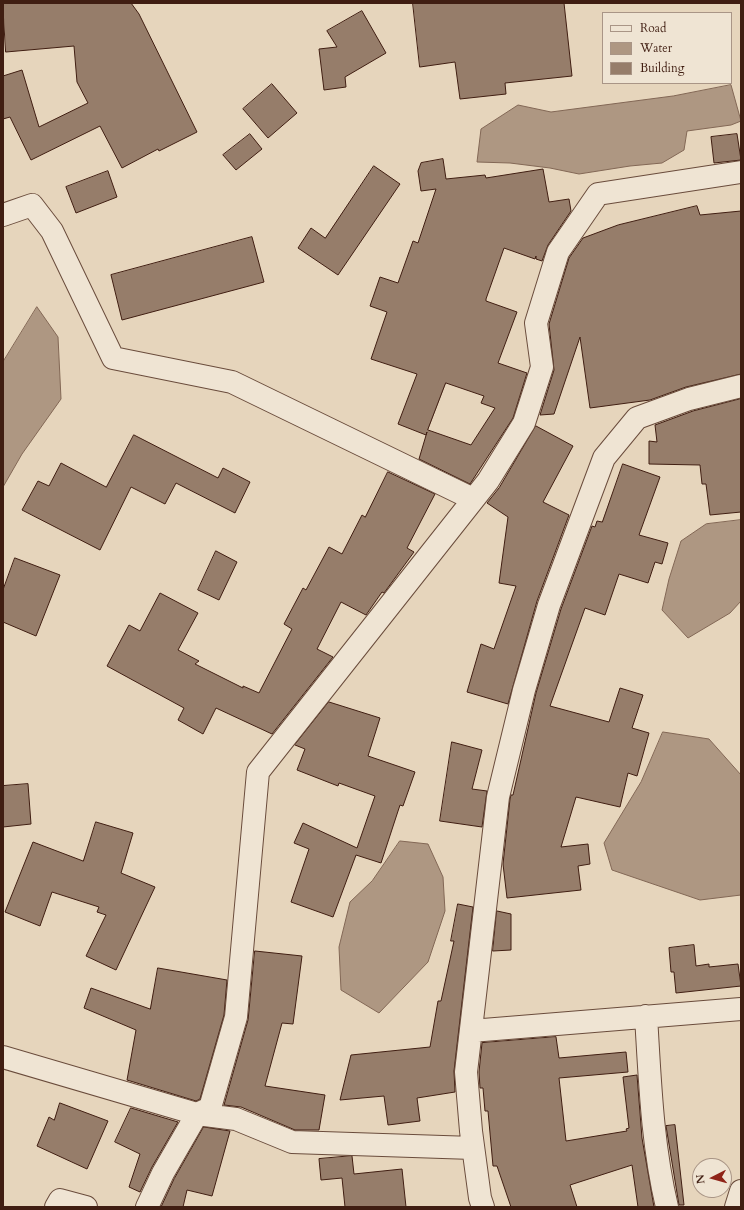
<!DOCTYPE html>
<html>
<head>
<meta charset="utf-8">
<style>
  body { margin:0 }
  #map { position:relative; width:744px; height:1210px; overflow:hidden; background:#e6d5bc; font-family:Cardo,serif }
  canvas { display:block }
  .frame { position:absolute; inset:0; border:4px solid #401e12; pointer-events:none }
  .legend { position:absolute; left:602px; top:12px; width:130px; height:72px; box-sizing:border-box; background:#efe4d3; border:1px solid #a99586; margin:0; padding:5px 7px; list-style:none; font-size:12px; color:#401e12 }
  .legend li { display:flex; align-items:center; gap:8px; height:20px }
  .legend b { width:20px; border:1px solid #a99586 }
  .north { position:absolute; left:692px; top:1158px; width:40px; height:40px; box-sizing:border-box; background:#efe4d3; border:1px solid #a99586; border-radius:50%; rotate:264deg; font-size:11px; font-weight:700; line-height:16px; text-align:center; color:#401e12 }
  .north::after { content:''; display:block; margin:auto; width:14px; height:18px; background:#8f2418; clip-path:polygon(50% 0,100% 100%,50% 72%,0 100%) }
</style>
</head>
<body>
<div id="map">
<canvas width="744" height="1210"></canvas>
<div class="frame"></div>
<ul class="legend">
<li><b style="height:5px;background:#efe4d3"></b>Road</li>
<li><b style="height:11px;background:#ae9782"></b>Water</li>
<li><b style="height:11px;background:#967d6a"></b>Building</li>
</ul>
<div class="north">N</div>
</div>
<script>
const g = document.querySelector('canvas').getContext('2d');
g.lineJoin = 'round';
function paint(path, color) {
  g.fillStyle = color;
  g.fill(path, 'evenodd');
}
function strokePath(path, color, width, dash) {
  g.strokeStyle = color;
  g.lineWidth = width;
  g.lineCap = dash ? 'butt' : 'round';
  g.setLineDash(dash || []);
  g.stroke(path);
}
const water = new Path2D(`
  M 731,85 L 741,121 L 731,125 L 687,131 L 684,150 L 662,163 L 630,166 L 579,174 L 550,168 L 510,163 L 477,162 L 481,129 L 518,105 L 551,112 L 673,96 Z
  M 37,307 L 58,337 L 61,399 L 22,454 L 3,487 L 3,362 Z
  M 741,520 L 741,601 L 730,613 L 688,638 L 662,610 L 669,579 L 681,541 L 706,524 Z
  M 663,732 L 709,739 L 741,775 L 741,895 L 700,900 L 612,870 L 604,843 L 641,782 Z
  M 400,841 L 428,844 L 443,877 L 445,911 L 428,962 L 379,1013 L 341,990 L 339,947 L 350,902 L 372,881 Z`);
paint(water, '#ae9782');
strokePath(water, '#826755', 1);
const building = new Path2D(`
  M 3,3 L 131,3 L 139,14 L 197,132 L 159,151 L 158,149 L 122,168 L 100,126 L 31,160 L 10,117 L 3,119 L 3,76 L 22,70 L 39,127 L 88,103 L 77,82 L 74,46 L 6,52 Z
  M 413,3 L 564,3 L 572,76 L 505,83 L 506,94 L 460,99 L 455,62 L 420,67 Z
  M 362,11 L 386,53 L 345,77 L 346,87 L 324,90 L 319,49 L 337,47 L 327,31 Z
  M 272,84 L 297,113 L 268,138 L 243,109 Z
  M 250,134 L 262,149 L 236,170 L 223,155 Z
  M 737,134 L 741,160 L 714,163 L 711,137 Z
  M 443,159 L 446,179 L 485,175 L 486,178 L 543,169 L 549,202 L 569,199 L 571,211 L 548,245 L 542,261 L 536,259 L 536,256 L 535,259 L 504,248 L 486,299 L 486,301 L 517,312 L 498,363 L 527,373 L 513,418 L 470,484 L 419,459 L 427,432 L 426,435 L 398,424 L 417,374 L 371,359 L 387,312 L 370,306 L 380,277 L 398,283 L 413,241 L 418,243 L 436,189 L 421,191 L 418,171 L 421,163 ZM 446,383 L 484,396 L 481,403 L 495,408 L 471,445 L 428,430 Z
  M 374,166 L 400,184 L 338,275 L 298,248 L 311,228 L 325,238 Z
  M 108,171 L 117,197 L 76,213 L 66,187 Z
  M 697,206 L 700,215 L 741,211 L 741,374 L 686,387 L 650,400 L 590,408 L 580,337 L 554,414 L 540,415 L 554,370 L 549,324 L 569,258 L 583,238 L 618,225 Z
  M 252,237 L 264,282 L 122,320 L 111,275 Z
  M 741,399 L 741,512 L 710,515 L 706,484 L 702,484 L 700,465 L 649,464 L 649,441 L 657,442 L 655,425 L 693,411 Z
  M 536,426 L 573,446 L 543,502 L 569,515 L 537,601 L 508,704 L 467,692 L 481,644 L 494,649 L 516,586 L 499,583 L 508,517 L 487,503 L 499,488 Z
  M 134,435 L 218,478 L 223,468 L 250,482 L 235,513 L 176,483 L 165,504 L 131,487 L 100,550 L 22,510 L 38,481 L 49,486 L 61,463 L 106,487 Z
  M 623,464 L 660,477 L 639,535 L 668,543 L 662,564 L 655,562 L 648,583 L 619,574 L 605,615 L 585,608 L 550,706 L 609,722 L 620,688 L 643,695 L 632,728 L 649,733 L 637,776 L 628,773 L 620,807 L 576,797 L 561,847 L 588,844 L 590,864 L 578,866 L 581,890 L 507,898 L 503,864 L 510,799 L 511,795 L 513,795 L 536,693 L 561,609 L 592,526 L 595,527 L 597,521 L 602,522 Z
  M 388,472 L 435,494 L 407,548 L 414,552 L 384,593 L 382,592 L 366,615 L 341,602 L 317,649 L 333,657 L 272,734 L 216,708 L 203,734 L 178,720 L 184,708 L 107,666 L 129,625 L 140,631 L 160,593 L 198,613 L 178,650 L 199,661 L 195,664 L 243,688 L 243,686 L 259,693 L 292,629 L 284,624 L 303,588 L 306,590 L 329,547 L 342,554 L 362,515 L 365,517 Z
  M 216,551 L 237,562 L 219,600 L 198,590 Z
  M 15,558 L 60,575 L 36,636 L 3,622 L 3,590 Z
  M 329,702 L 380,718 L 368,756 L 415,772 L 403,806 L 400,805 L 381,863 L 356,855 L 333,917 L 291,902 L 309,849 L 294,843 L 303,823 L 357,848 L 375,796 L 339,783 L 338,786 L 297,770 L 305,749 L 295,745 Z
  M 452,742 L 482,750 L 472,789 L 487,791 L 482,827 L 440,821 Z
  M 28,784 L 31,824 L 3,827 L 3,786 Z
  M 96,822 L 133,833 L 121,873 L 155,887 L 116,970 L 86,956 L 106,915 L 97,912 L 99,907 L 52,892 L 40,926 L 5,912 L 33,842 L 83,861 Z
  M 458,904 L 473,907 L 454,1071 L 455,1092 L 417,1098 L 420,1121 L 388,1125 L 384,1096 L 340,1100 L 351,1055 L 430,1047 L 438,1001 L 441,1001 L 454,941 L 451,941 Z
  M 497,911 L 511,914 L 511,950 L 493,951 Z
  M 694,945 L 696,966 L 709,964 L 709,967 L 738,964 L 741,986 L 676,993 L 674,972 L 671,972 L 669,948 Z
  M 255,951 L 302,956 L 293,1024 L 282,1023 L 265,1086 L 325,1095 L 319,1130 L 295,1130 L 241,1107 L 224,1105 L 248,1020 Z
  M 158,968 L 227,980 L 224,1015 L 200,1099 L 196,1101 L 127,1080 L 136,1030 L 84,1008 L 91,988 L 150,1009 Z
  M 556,1037 L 559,1058 L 626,1052 L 628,1072 L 559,1078 L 566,1141 L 627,1131 L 626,1129 L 629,1128 L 623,1077 L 637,1075 L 642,1138 L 654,1207 L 638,1207 L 632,1165 L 570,1185 L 577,1207 L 511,1207 L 497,1166 L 493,1166 L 488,1111 L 485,1111 L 483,1088 L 480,1088 L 479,1072 L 482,1043 Z
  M 60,1103 L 108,1121 L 87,1169 L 37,1146 L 49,1117 L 54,1120 Z
  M 131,1108 L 178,1122 L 152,1167 L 140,1192 L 129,1187 L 140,1154 L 115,1142 Z
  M 675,1125 L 684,1205 L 679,1205 L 666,1126 Z
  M 204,1127 L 230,1131 L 212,1196 L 187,1190 L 183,1207 L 161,1207 L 174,1179 Z
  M 352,1156 L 354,1174 L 402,1169 L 406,1207 L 345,1207 L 342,1178 L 321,1180 L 319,1159 Z`);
paint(building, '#967d6a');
strokePath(building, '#401e12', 1);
const minor = new Path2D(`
  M 3,215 L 32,205 L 52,231 L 113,358 L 232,382 L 473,499
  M 646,1016 C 650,1081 652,1144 667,1207
  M 471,1031 L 741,1009
  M 3,1057 L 197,1114 L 236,1119 L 292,1142 L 473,1148
  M 56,1207 L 60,1200 L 86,1207
  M 147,1207 L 163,1173 L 197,1114 L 210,1108 L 236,1017 L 258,772 L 488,481 L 524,423 L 542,367 L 536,323 L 558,252 L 598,194 L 741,172
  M 483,1207 L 480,1198 L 471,1131 L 466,1072 L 498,797 L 524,690 L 549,605 L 604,458 L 637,418 L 689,399 L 741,386
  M 736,1207 L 741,1191`);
strokePath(minor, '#6a4c3c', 24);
strokePath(minor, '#efe4d3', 22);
</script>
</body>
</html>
